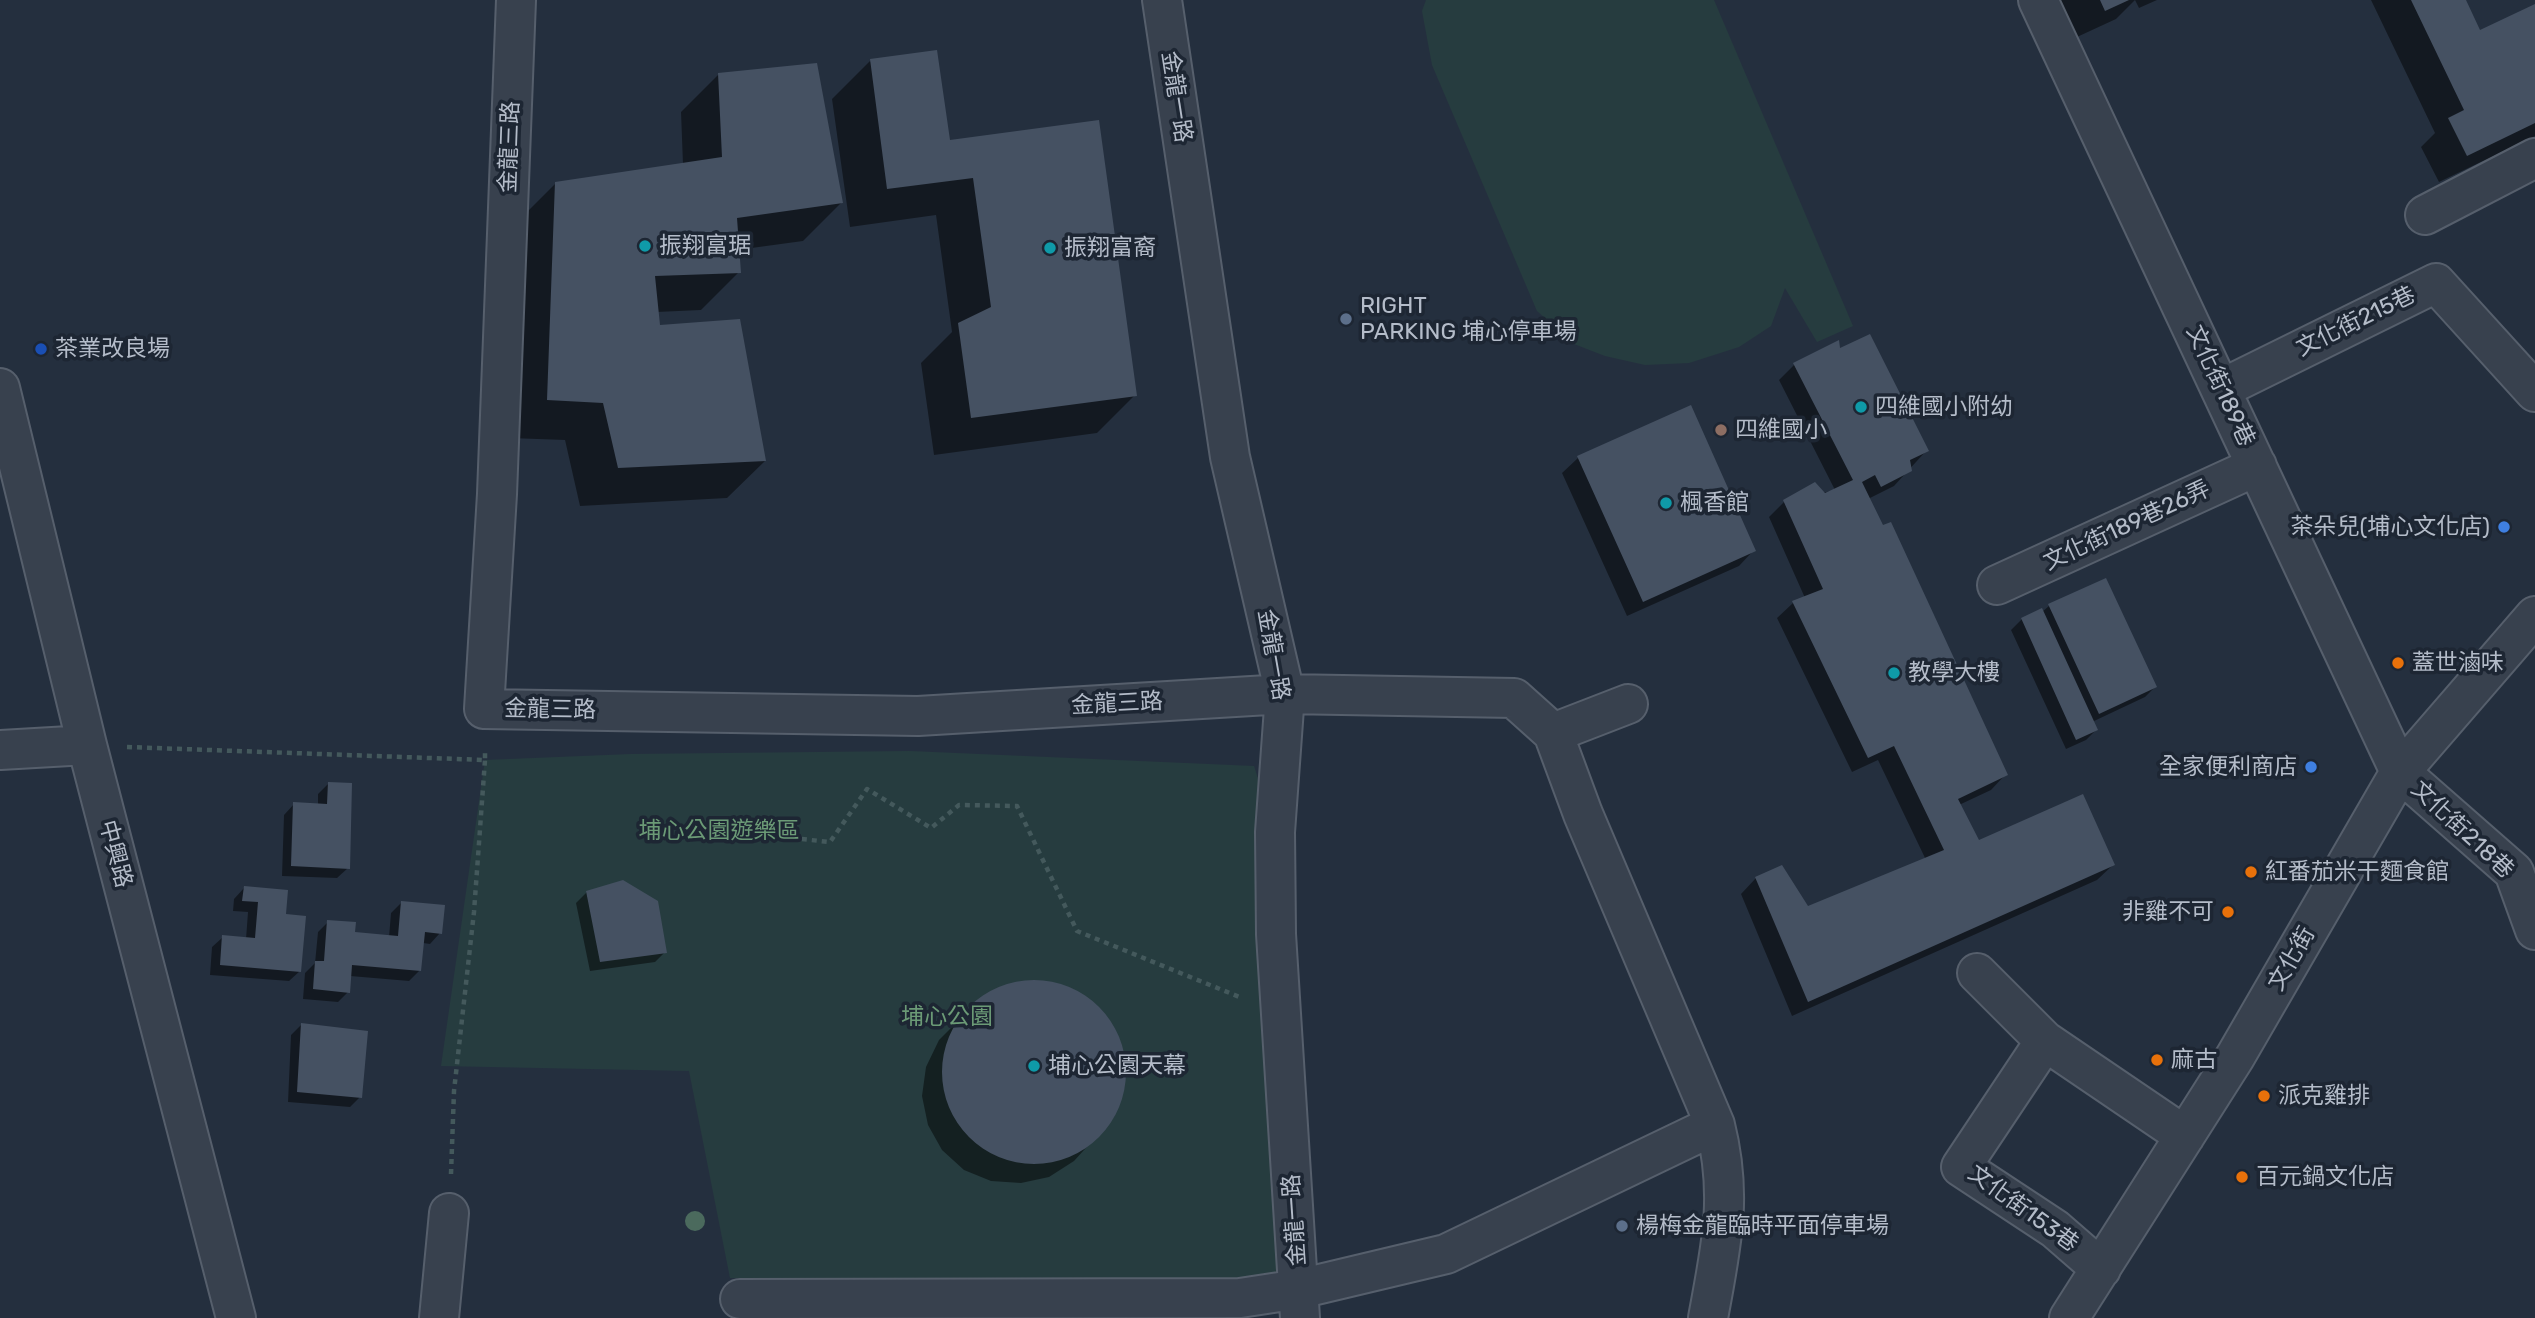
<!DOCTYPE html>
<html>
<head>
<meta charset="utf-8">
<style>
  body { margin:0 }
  canvas { display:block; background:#242f3e }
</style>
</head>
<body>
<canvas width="2535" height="1318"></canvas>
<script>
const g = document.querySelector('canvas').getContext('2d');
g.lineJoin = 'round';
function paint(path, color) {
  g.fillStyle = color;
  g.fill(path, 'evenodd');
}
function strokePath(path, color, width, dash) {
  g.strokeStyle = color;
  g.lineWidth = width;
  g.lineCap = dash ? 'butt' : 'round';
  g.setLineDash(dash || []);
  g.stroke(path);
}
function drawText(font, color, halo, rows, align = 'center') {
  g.font = font + ' Rubik,"Noto Sans TC",sans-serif';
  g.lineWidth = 7;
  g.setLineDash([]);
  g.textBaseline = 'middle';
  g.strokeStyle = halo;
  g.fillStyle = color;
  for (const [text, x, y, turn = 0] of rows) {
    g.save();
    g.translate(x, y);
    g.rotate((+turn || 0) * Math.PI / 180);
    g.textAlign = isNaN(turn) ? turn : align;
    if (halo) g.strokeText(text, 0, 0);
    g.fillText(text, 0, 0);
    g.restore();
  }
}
paint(new Path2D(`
  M 1426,0 L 1714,0 L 1853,326 L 1817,342 L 1785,288 L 1771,326 L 1739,347 L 1689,363 L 1645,365 L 1605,356 L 1574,344 L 1537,311 L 1432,65 L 1422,11 Z
  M 910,751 L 1254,766 L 1275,832 L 1280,1286 L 730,1278 L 689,1071 L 441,1066 L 485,760 L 631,754 Z`), '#263c3f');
paint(new Path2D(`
  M 2059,0 L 2157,0 L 2139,8 L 2135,0 L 2116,19 L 2077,37 Z
  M 2371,0 L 2464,0 L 2479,32 L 2535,6 L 2535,136 L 2439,182 L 2421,147 L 2435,133 Z
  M 870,61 L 948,142 L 1135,395 L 1097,433 L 934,455 L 921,363 L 952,332 L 936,215 L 850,227 L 832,99 Z
  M 719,74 L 841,203 L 803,241 L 737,250 L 739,272 L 701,310 L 657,312 L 658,327 L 765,461 L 727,498 L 580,506 L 565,440 L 509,438 L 517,222 L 555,184 L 683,165 L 681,112 Z
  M 1839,351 L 1927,450 L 1894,486 L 1868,499 L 2006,774 L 1991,790 L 1959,805 L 1978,842 L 2113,865 L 2097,880 L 1792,1016 L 1741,894 L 1756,878 L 1807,908 L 1926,860 L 1878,760 L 1852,772 L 1777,618 L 1793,603 L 1805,598 L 1769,517 L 1784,502 L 1835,490 L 1779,380 L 1794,365 Z
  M 1690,407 L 1754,550 L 1739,566 L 1627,616 L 1562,473 L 1578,458 Z
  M 2105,580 L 2155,687 L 2145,697 L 2092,722 L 2096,730 L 2086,740 L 2066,749 L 2011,630 L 2022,619 L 2042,612 L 2049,606 Z
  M 329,783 L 348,868 L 337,878 L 282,876 L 284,815 L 294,804 L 318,805 L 318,794 Z
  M 244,888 L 284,916 L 300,971 L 289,981 L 210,975 L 212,947 L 223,937 L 246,939 L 248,912 L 233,911 L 234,899 Z
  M 587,892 L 665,952 L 655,962 L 590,971 L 576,903 Z
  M 402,902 L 440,933 L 430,944 L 423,943 L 420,970 L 409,981 L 350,976 L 348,992 L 338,1002 L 303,999 L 305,973 L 315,963 L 318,932 L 328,922 L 353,934 L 389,937 L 391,913 Z
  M 1040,981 L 1070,988 L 1096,1005 L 1115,1029 L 1125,1058 L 1124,1088 L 1114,1117 L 1074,1161 L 1049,1177 L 1021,1183 L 991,1181 L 964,1170 L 942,1150 L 928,1125 L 922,1096 L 926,1067 L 939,1040 L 982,997 L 1010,984 Z
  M 302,1024 L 360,1097 L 350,1107 L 288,1102 L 291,1035 Z`), '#0007');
paint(new Path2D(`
  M 2100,0 L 2129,0 L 2105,11 Z
  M 2411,0 L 2466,0 L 2480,30 L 2535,4 L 2535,123 L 2467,156 L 2448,118 L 2464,110 Z
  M 937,50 L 950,140 L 1099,120 L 1137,396 L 971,418 L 958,323 L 991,307 L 973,178 L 887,189 L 870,59 Z
  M 817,63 L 843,203 L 737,218 L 741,273 L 655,276 L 660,325 L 740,319 L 766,461 L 618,468 L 603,403 L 547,400 L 555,182 L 722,157 L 718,73 Z
  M 1870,334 L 1929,451 L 1910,460 L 1912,471 L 1881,487 L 1875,475 L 1862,482 L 1883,525 L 1891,522 L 2008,775 L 1958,799 L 1979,840 L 2083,794 L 2115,865 L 1808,1002 L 1755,877 L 1782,865 L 1808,906 L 1944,850 L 1894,746 L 1868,758 L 1792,601 L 1823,589 L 1783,500 L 1815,482 L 1825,493 L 1853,480 L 1793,363 L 1839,340 L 1840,348 Z
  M 1691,405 L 1756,551 L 1643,602 L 1577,456 Z
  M 2106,578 L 2157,687 L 2099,714 L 2048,604 Z
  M 2042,608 L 2098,730 L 2076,740 L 2021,618 Z
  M 328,782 L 352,783 L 350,869 L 291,866 L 293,802 L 327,804 Z
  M 623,880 L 658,901 L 667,953 L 600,962 L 586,891 Z
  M 244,886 L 288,890 L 286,914 L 306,916 L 301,972 L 220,965 L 222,935 L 255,938 L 258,902 L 242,901 Z
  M 401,901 L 445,905 L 442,934 L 425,932 L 421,971 L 352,965 L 350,993 L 313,989 L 315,961 L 324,961 L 327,920 L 356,922 L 355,932 L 398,936 Z
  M942 1072a92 92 0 1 1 184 0a92 92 0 1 1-184 0Z
  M 301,1023 L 368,1031 L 362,1098 L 297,1092 Z`), '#455162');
const minor = new Path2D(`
  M 516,0 L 497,494 L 484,709 L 918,716 L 1285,694 L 1514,698 L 1553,733 L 1583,814 L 1715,1125 C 1733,1197 1721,1247 1708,1318
  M 1162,0 L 1230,457 L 1285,694 L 1275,832 L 1276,934 L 1300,1318
  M 2038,0 L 2400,772 L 2514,872 L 2535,930
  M 2425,215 L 2535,158
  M 0,388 L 87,745 L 236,1318
  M 2221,389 L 2436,283 L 2535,392
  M 1997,585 L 2257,466
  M 1553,733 L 1628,704
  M 0,750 L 87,745
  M 1977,973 L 2045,1041
  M 2101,1269 L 2055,1229 L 1961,1167 L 2045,1041 L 2185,1136
  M 740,1299 L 1240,1298 L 1299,1289 L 1446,1254 L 1715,1125
  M 439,1318 L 449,1213
  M 2069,1318 L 2235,1057 L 2400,772 L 2535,616`);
strokePath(minor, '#565f6c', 42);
strokePath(new Path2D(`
  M 127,747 L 485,760 L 485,749
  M 772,836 L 830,842 L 867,789 L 931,828 L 959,805 L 1017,806 L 1077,931 L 1242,998
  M 451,1174 L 454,1091 L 474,912 L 485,760`), '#44595c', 4.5, [5, 5]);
strokePath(minor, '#38414e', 38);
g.fillStyle = '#4b6a5d';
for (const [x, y] of [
  [695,1221]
]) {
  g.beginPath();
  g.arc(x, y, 10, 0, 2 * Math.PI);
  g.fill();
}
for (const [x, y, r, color] of [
  [645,246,7,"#0f9aa8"],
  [1050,248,7,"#0f9aa8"],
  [1346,319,7,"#5c6f8a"],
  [41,349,7,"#1a4fb4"],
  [1861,407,7,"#0f9aa8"],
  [1721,430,7,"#8d6e63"],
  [1666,503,7,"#0f9aa8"],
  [2504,527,7,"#3f7fe0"],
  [2398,663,7,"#e8710a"],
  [1894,673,7,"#0f9aa8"],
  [2311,767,7,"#3f7fe0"],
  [2251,872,7,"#e8710a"],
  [2228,912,7,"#e8710a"],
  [2157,1060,7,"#e8710a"],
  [1034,1066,7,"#0f9aa8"],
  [2264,1096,7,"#e8710a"],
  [2242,1177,7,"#e8710a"],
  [1622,1226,7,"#5c6f8a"]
]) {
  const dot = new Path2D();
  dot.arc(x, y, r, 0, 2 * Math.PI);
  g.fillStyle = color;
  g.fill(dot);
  strokePath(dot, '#1d2633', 2.5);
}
drawText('23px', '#b4bcc9', '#1d2633', [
  ["金龍一路",1176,97,81],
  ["金龍三路",510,147,-88],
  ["文化街215巷",2356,322,-26],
  ["文化街189巷",2220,386,65],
  ["文化街189巷26弄",2127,526,-25],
  ["金龍一路",1273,655,80],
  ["金龍三路",1117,704,-3],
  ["金龍三路",550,710,1],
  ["文化街218巷",2462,830,43],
  ["中興路",115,854,75],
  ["文化街",2292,959,-60],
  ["文化街153巷",2023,1209,36],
  ["金龍一路",1295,1220,-94]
]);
drawText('23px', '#b4bcc9', '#1d2633', [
  ["振翔富琚",659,246],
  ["振翔富裔",1064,248],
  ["RIGHT",1360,306],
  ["PARKING 埔心停車場",1360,332],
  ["茶業改良場",55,349],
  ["四維國小附幼",1875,407],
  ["四維國小",1735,430],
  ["楓香館",1680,503],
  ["茶朵兒(埔心文化店)",2490,527,"right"],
  ["蓋世滷味",2412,663],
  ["教學大樓",1908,673],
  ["全家便利商店",2297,767,"right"],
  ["紅番茄米干麵食館",2265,872],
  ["非雞不可",2214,912,"right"],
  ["麻古",2171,1060],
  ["埔心公園天幕",1048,1066],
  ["派克雞排",2278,1096],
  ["百元鍋文化店",2256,1177],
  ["楊梅金龍臨時平面停車場",1636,1226]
], 'left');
drawText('23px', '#6b9a76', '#1d2633', [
  ["埔心公園遊樂區",719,831],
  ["埔心公園",947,1017]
]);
</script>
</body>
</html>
